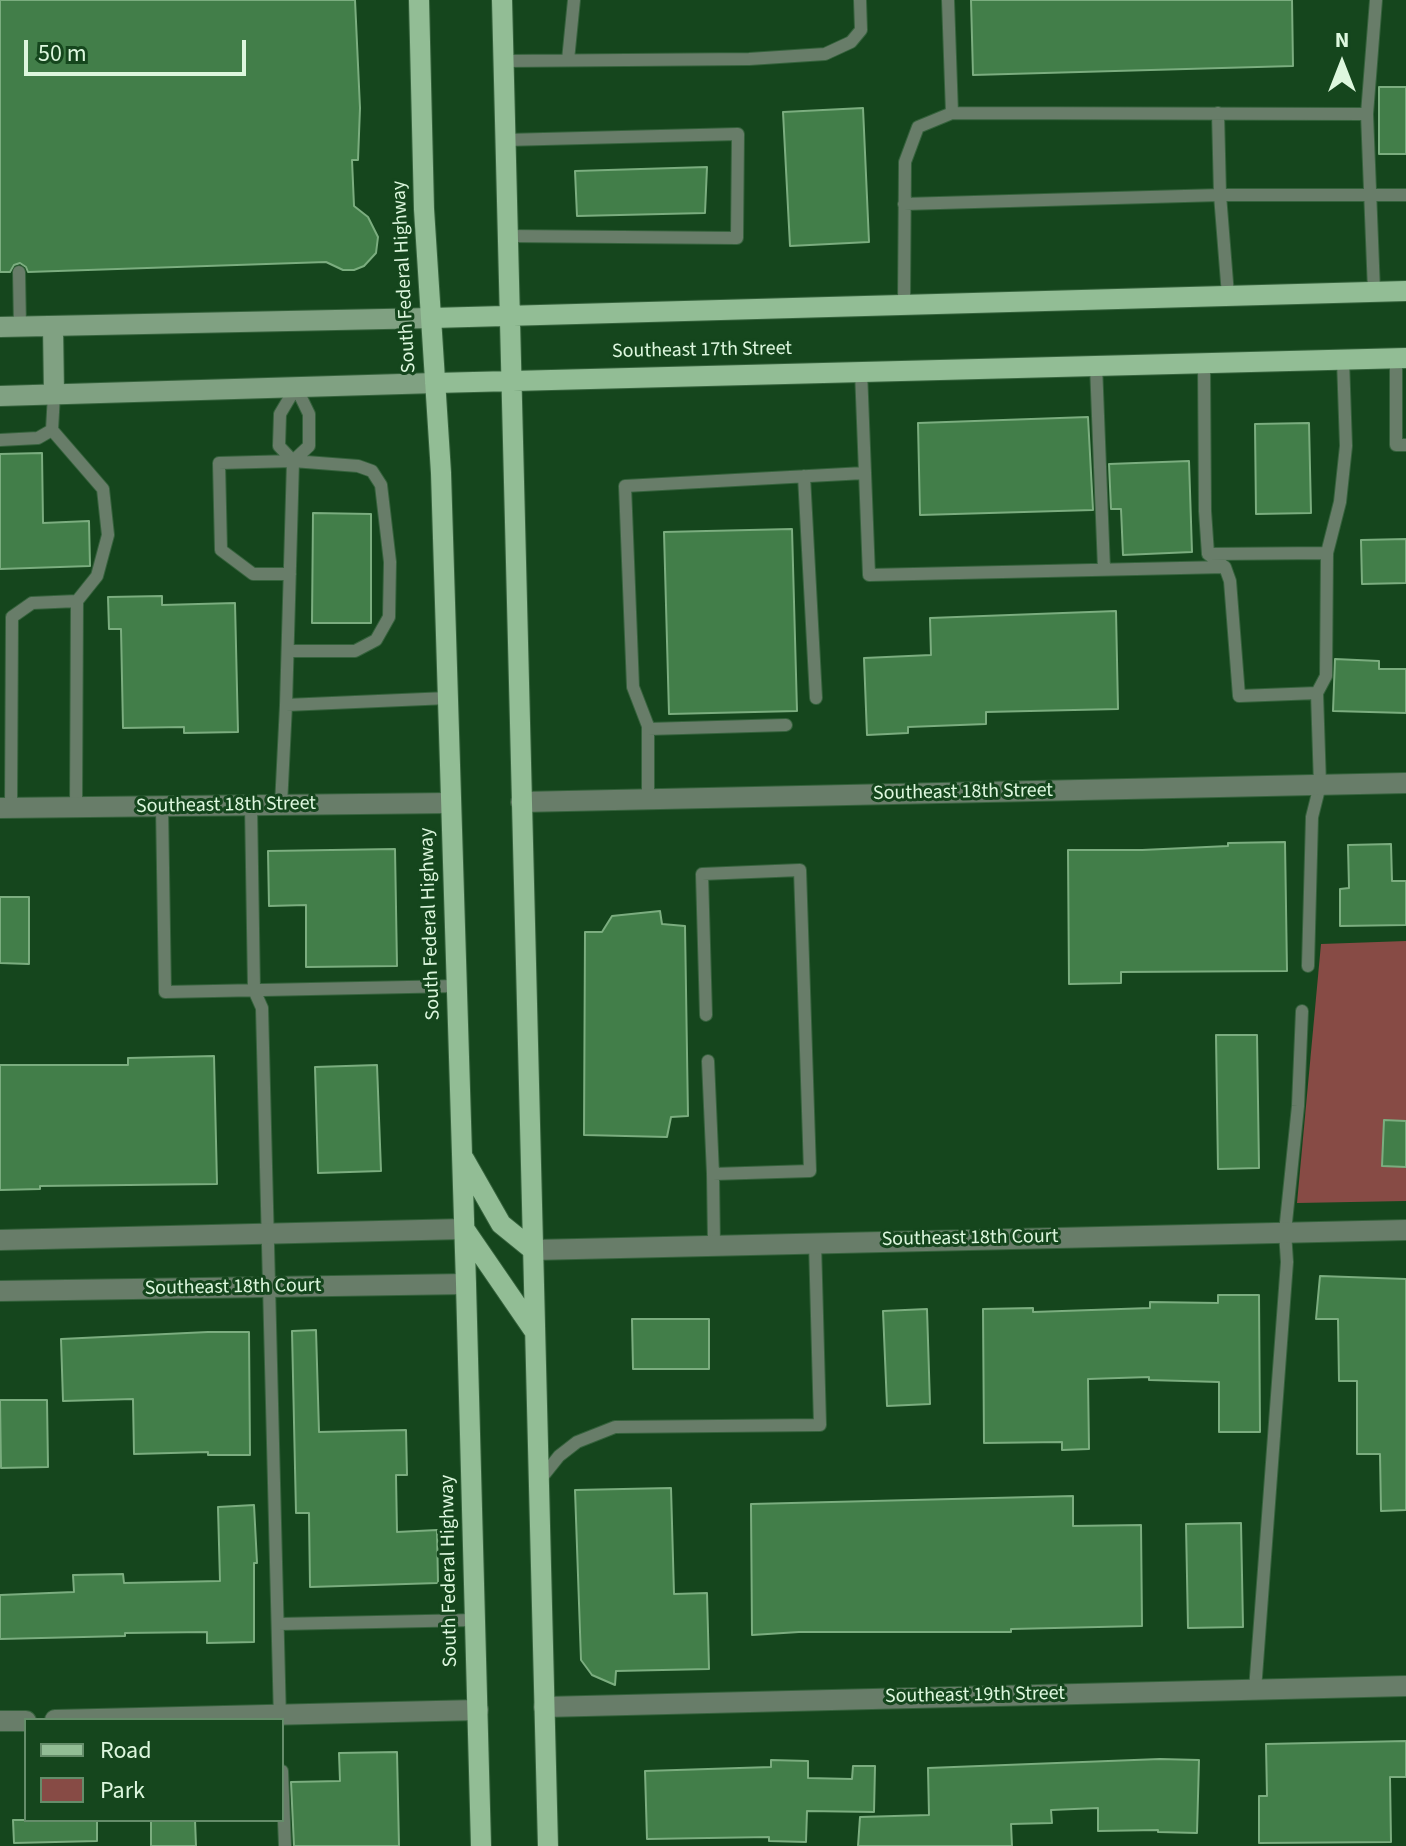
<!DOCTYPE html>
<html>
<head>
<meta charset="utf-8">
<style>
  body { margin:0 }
  #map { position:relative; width:1406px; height:1846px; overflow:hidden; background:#15461d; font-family:"Source Sans 3",sans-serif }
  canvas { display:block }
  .legend { position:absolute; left:24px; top:1718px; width:260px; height:104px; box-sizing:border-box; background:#15461d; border:2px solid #658d6a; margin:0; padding:10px 14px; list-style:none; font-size:24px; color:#ddf7de }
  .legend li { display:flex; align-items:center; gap:16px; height:40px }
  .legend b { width:40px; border:2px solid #658d6a }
  .north { position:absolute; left:1302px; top:24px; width:80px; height:80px; -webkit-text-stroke:6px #15461d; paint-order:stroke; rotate:0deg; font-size:22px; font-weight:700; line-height:32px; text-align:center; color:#ddf7de }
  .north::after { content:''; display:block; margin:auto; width:28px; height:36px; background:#ddf7de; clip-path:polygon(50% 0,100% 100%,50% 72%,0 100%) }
  .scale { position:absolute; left:24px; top:40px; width:222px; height:36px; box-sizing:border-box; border:4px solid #ddf7de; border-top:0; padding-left:10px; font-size:24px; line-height:28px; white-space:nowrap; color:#ddf7de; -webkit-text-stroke:6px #15461d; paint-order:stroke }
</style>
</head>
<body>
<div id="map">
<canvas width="1406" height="1846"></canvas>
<ul class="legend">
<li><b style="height:10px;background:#92bd95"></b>Road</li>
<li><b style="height:22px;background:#874b45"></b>Park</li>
</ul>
<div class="north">N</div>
<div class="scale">50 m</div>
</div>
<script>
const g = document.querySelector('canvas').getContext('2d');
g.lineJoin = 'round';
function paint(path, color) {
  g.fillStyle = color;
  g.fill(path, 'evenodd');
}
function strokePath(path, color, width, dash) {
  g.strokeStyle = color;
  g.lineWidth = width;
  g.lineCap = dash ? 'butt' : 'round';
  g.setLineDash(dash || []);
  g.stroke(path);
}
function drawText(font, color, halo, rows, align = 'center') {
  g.font = font + ' "Source Sans 3",sans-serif';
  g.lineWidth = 6;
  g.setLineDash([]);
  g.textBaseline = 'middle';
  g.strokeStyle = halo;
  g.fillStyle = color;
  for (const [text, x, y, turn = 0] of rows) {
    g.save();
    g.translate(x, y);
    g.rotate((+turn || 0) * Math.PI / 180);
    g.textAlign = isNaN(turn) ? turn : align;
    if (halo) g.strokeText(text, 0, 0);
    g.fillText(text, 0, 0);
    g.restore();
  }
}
paint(new Path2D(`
  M 1406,941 L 1406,1201 L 1297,1203 L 1321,944 Z`), '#874b45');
const building = new Path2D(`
  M 0,0 L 355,0 L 360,108 L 358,160 L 352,160 L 354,206 L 368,217 L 378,237 L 376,253 L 364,266 L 354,270 L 343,270 L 326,262 L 28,272 L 26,267 L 20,263 L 14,265 L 10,272 L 0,272 Z
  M 971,0 L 1292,0 L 1293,66 L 973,75 Z
  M 1379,87 L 1406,87 L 1406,154 L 1379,154 Z
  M 863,108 L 869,242 L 790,246 L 783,112 Z
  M 707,167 L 705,213 L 577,216 L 575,171 Z
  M 1088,417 L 1093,510 L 920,515 L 918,423 Z
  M 1309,423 L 1311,513 L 1256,514 L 1255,424 Z
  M 42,453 L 43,523 L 89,521 L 90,566 L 0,569 L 0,454 Z
  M 1189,461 L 1192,552 L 1123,555 L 1121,509 L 1111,509 L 1109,464 Z
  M 313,513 L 371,514 L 371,623 L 312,623 Z
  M 792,529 L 797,711 L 669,714 L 664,532 Z
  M 1406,539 L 1406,583 L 1362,584 L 1361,540 Z
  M 162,596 L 162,605 L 235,603 L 238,732 L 184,733 L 184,727 L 123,728 L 121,629 L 109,629 L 108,597 Z
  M 1116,611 L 1118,709 L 986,712 L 986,724 L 908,727 L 908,733 L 867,735 L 864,658 L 931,655 L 930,618 Z
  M 1335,659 L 1379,661 L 1379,669 L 1406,669 L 1406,713 L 1333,711 Z
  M 1285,842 L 1287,971 L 1121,972 L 1121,983 L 1069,984 L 1068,850 L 1142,850 L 1228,846 L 1228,843 Z
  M 1391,844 L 1392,881 L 1406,881 L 1406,925 L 1340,926 L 1340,889 L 1349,888 L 1348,845 Z
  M 395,849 L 397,966 L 306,967 L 306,905 L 269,906 L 268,851 Z
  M 0,897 L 29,897 L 29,964 L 0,963 Z
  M 660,911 L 662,924 L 685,926 L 688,1116 L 671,1117 L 667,1137 L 584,1135 L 585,932 L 602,932 L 612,916 Z
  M 1216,1035 L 1257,1035 L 1259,1168 L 1218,1169 Z
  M 214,1056 L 217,1184 L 40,1186 L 40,1189 L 0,1190 L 0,1065 L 128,1065 L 128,1058 Z
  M 377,1065 L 381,1171 L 318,1173 L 315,1067 Z
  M 1384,1120 L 1406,1121 L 1406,1167 L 1382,1166 Z
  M 1320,1276 L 1406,1279 L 1406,1510 L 1381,1511 L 1380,1454 L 1357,1454 L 1357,1381 L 1339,1381 L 1338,1319 L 1316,1319 Z
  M 1218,1295 L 1259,1295 L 1260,1432 L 1219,1432 L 1219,1382 L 1149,1380 L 1149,1377 L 1088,1379 L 1089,1449 L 1062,1450 L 1062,1442 L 984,1443 L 983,1309 L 1033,1308 L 1033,1312 L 1150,1308 L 1150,1302 L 1218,1303 Z
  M 927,1309 L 930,1404 L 887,1406 L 883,1311 Z
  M 632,1319 L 709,1319 L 709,1369 L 633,1369 Z
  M 316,1330 L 319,1432 L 406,1430 L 407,1475 L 396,1475 L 397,1532 L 437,1530 L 438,1583 L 310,1587 L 309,1513 L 296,1513 L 292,1331 Z
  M 208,1332 L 249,1332 L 250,1455 L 208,1455 L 208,1452 L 134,1454 L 133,1399 L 63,1401 L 61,1339 Z
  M 0,1400 L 47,1400 L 48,1467 L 1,1468 Z
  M 671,1488 L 674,1594 L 707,1593 L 709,1669 L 616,1671 L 615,1685 L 592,1675 L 581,1660 L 575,1490 Z
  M 1073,1496 L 1073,1526 L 1141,1525 L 1142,1626 L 1011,1629 L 1011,1632 L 799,1632 L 752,1635 L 751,1504 Z
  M 254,1505 L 257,1563 L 254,1563 L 254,1642 L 207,1643 L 207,1632 L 125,1633 L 125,1636 L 0,1639 L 0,1595 L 74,1592 L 73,1575 L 123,1574 L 124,1583 L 220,1581 L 218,1507 Z
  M 1241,1523 L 1243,1627 L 1188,1628 L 1186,1524 Z
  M 1406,1741 L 1406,1777 L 1390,1777 L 1391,1842 L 1259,1843 L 1259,1796 L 1267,1796 L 1266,1744 Z
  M 397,1752 L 399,1846 L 294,1846 L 291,1782 L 340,1781 L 339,1753 Z
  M 1160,1759 L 1199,1760 L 1197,1833 L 1158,1832 L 1158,1830 L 1098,1831 L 1098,1808 L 1051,1810 L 1052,1823 L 1011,1824 L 1012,1846 L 858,1846 L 860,1817 L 929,1815 L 928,1768 Z
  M 771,1760 L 808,1761 L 808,1778 L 852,1779 L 853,1766 L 875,1766 L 874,1812 L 807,1811 L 806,1842 L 769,1841 L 769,1837 L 647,1839 L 645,1771 L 771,1767 Z
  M 13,1820 L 97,1820 L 97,1841 L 14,1843 Z
  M 151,1820 L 195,1820 L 196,1846 L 151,1846 Z`);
paint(building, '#427e49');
strokePath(building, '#7bad7f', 2);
const lane = new Path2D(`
  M 948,0 L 952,113 L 1367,114
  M 568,60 L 574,0
  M 503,61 L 749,59 L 825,54 L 851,42 L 861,30 L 860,0
  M 1218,113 L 1220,195 L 1406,195
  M 505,140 L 738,134 L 737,238 L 506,236
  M 904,204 L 1220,195 L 1228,295
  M 19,272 L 20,327
  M 1374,291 L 1367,114 L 1376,0
  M 904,305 L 905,162 L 918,127 L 952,113
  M 1396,359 L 1396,445 L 1406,445
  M 1204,363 L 1205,511 L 1208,554
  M 1096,365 L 1104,569
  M 861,371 L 869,575 L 1225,567
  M 54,394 L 52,430 L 103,489 L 108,535 L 97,576 L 77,601 L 76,808
  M 0,440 L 38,438 L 52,430
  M 293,461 L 309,446 L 309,414 L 296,387
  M 804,476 L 816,698
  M 1327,553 L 1340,502 L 1346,446 L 1343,360
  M 1208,554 L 1225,567 L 1230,581 L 1239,696 L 1317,693 L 1320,785 L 1312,817 L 1308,966
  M 1208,554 L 1327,553 L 1326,676 L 1317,693
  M 288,651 L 355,651 L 376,640 L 389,617 L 390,562 L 381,485 L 372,471 L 358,466 L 293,461 L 219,463 L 221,550 L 253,574 L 290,574
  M 286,705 L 293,461 L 279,446 L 280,414 L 296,387
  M 648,729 L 786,725
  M 648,799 L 648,726 L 633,687 L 625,486 L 864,473
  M 251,805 L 254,990 L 262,1008 L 280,1720
  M 281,805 L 286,705 L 448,698
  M 162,806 L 165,992 L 457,986
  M 11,808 L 12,617 L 32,603 L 77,601
  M 706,1015 L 702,874 L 800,870 L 810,1171 L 713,1174 L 708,1061
  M 713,1174 L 714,1245
  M 539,1481 L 559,1456 L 577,1442 L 615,1427 L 820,1425 L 815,1243
  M 278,1624 L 475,1620
  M 1255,1690 L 1287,1262 L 1285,1232 L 1298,1106 L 1302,1011
  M 282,1771 L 285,1846`);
const street = new Path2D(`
  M 521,802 L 1406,783
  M 0,808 L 451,803
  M 0,1240 L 464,1229
  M 533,1250 L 1406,1230
  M 0,1291 L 466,1284
  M 544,1707 L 1406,1686
  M 55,1720 L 478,1710
  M 0,1721 L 26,1721`);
const secondary = new Path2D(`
  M 53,326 L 54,394
  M 0,327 L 432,318
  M 0,396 L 435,383`);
const primary = new Path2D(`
  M 419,0 L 424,209 L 441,473 L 466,1284 L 481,1846
  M 502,0 L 548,1846
  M 432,318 L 1406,291
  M 435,383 L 1406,358
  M 464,1159 L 501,1224 L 533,1250
  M 465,1230 L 535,1332`);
strokePath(lane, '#35623c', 14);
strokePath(street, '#35623c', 22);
strokePath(secondary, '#35623c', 22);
strokePath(primary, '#35623c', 22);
strokePath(lane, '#687d69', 12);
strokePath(street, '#687d69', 20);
strokePath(secondary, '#80a182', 20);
strokePath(primary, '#92bd95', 20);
drawText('20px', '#ddf7de', '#15461d', [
  ["South Federal Highway",405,277,-93],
  ["Southeast 17th Street",702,351,-1],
  ["Southeast 18th Street",963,793,-1],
  ["Southeast 18th Street",226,806,-1],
  ["South Federal Highway",431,924,-92],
  ["Southeast 18th Court",970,1239,-1],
  ["Southeast 18th Court",233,1288,-1],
  ["South Federal Highway",450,1571,-91],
  ["Southeast 19th Street",975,1696,-1]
]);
</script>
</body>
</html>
